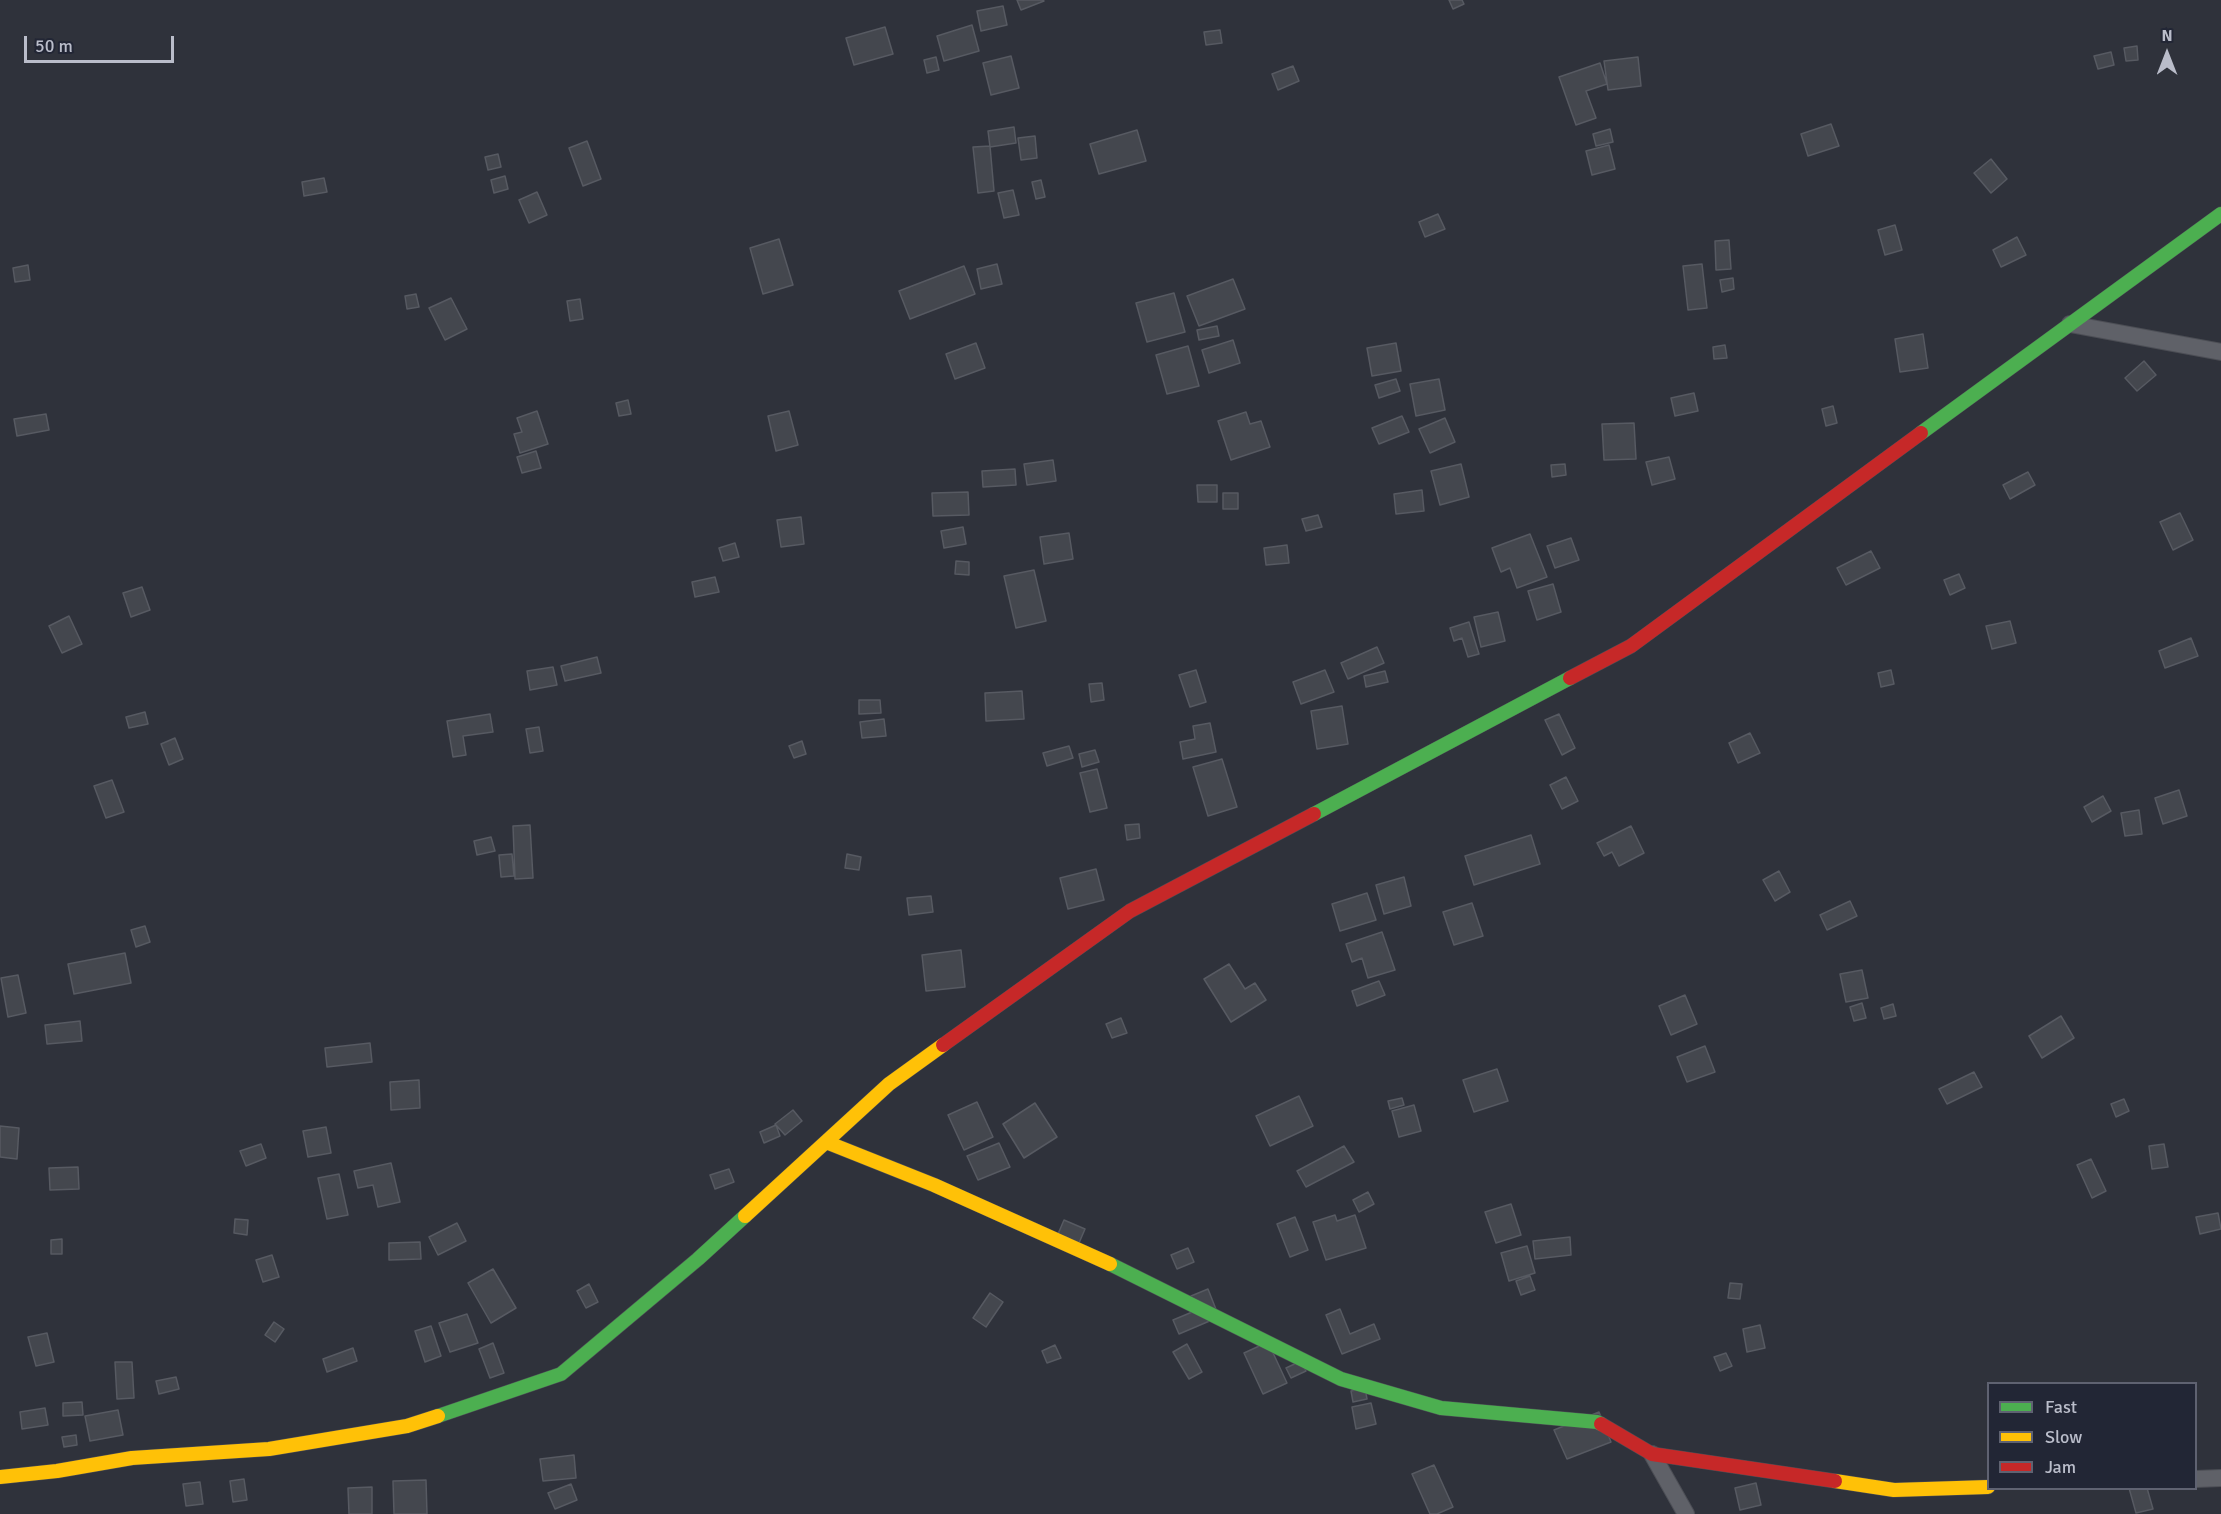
<!DOCTYPE html>
<html>
<head>
<meta charset="utf-8">
<style>
  body { margin:0 }
  #map { position:relative; width:2221px; height:1514px; overflow:hidden; background:#2f323b; font-family:Signika,sans-serif }
  canvas { display:block }
  .legend { position:absolute; left:1987px; top:1382px; width:210px; height:108px; box-sizing:border-box; background:#222635; border:2px solid #5f6271; margin:0; padding:8px 10px; list-style:none; font-size:18px; color:#babdca }
  .legend li { display:flex; align-items:center; gap:12px; height:30px }
  .legend b { width:30px; border:2px solid #5f6271 }
  .north { position:absolute; left:2137px; top:24px; width:60px; height:60px; -webkit-text-stroke:4px #222635; paint-order:stroke; rotate:0deg; font-size:16px; font-weight:700; line-height:24px; text-align:center; color:#babdca }
  .north::after { content:''; display:block; margin:auto; width:21px; height:27px; background:#babdca; clip-path:polygon(50% 0,100% 100%,50% 72%,0 100%) }
  .scale { position:absolute; left:24px; top:36px; width:150px; height:27px; box-sizing:border-box; border:3px solid #babdca; border-top:0; padding-left:8px; font-size:18px; line-height:21px; white-space:nowrap; color:#babdca; -webkit-text-stroke:4px #222635; paint-order:stroke }
</style>
</head>
<body>
<div id="map">
<canvas width="2221" height="1514"></canvas>
<ul class="legend">
<li><b style="height:8px;background:#4caf50"></b>Fast</li>
<li><b style="height:8px;background:#ffc107"></b>Slow</li>
<li><b style="height:8px;background:#c62828"></b>Jam</li>
</ul>
<div class="north">N</div>
<div class="scale">50 m</div>
</div>
<script>
const g = document.querySelector('canvas').getContext('2d');
g.lineJoin = 'round';
function paint(path, color) {
  g.fillStyle = color;
  g.fill(path, 'evenodd');
}
function strokePath(path, color, width, dash) {
  g.strokeStyle = color;
  g.lineWidth = width;
  g.lineCap = dash ? 'butt' : 'round';
  g.setLineDash(dash || []);
  g.stroke(path);
}
const building = new Path2D(`
  M 1017,0 L 1043,0 L 1044,1 L 1021,10 Z
  M 1449,0 L 1462,0 L 1464,4 L 1453,9 Z
  M 1003,6 L 1007,25 L 981,31 L 977,11 Z
  M 972,25 L 979,51 L 944,61 L 937,36 Z
  M 885,27 L 893,54 L 854,65 L 846,38 Z
  M 1220,30 L 1222,43 L 1206,45 L 1204,32 Z
  M 2137,46 L 2138,60 L 2126,61 L 2124,48 Z
  M 2111,52 L 2114,65 L 2098,69 L 2094,56 Z
  M 1011,56 L 1019,88 L 991,95 L 983,63 Z
  M 936,57 L 939,70 L 927,73 L 924,60 Z
  M 1638,57 L 1641,86 L 1608,90 L 1604,61 Z
  M 1600,63 L 1607,84 L 1586,91 L 1596,118 L 1576,125 L 1559,77 Z
  M 1293,66 L 1299,81 L 1278,90 L 1272,74 Z
  M 1831,124 L 1839,146 L 1808,156 L 1801,134 Z
  M 1014,127 L 1016,143 L 990,147 L 988,131 Z
  M 1610,129 L 1613,142 L 1596,146 L 1593,134 Z
  M 1137,130 L 1146,161 L 1099,174 L 1090,144 Z
  M 1035,136 L 1037,158 L 1021,160 L 1018,138 Z
  M 587,141 L 601,179 L 583,186 L 569,148 Z
  M 1609,145 L 1615,169 L 1592,175 L 1586,151 Z
  M 990,146 L 994,191 L 978,193 L 973,147 Z
  M 498,154 L 501,167 L 488,170 L 485,157 Z
  M 1991,159 L 2007,179 L 1991,193 L 1974,173 Z
  M 505,176 L 508,189 L 494,193 L 491,180 Z
  M 324,178 L 327,192 L 304,196 L 302,182 Z
  M 1041,180 L 1045,197 L 1036,199 L 1032,182 Z
  M 1013,190 L 1019,215 L 1004,218 L 998,193 Z
  M 537,192 L 547,215 L 529,223 L 519,200 Z
  M 1438,214 L 1445,229 L 1425,237 L 1419,222 Z
  M 1895,225 L 1902,250 L 1885,255 L 1878,230 Z
  M 2017,237 L 2026,255 L 2001,267 L 1993,250 Z
  M 779,239 L 793,285 L 763,294 L 750,248 Z
  M 1729,240 L 1731,269 L 1716,270 L 1715,241 Z
  M 997,264 L 1002,284 L 981,289 L 977,269 Z
  M 1702,264 L 1707,308 L 1688,310 L 1683,266 Z
  M 28,265 L 30,280 L 15,282 L 13,268 Z
  M 964,266 L 975,294 L 910,319 L 899,291 Z
  M 1733,278 L 1734,289 L 1722,292 L 1720,280 Z
  M 1233,279 L 1245,309 L 1199,326 L 1187,296 Z
  M 1174,293 L 1185,332 L 1147,342 L 1136,303 Z
  M 416,294 L 419,307 L 407,309 L 405,296 Z
  M 451,298 L 467,329 L 445,340 L 429,308 Z
  M 580,299 L 583,319 L 570,321 L 567,301 Z
  M 1217,326 L 1219,336 L 1199,340 L 1197,330 Z
  M 1923,334 L 1928,368 L 1900,372 L 1895,339 Z
  M 1233,340 L 1240,363 L 1209,373 L 1202,350 Z
  M 976,343 L 985,368 L 955,379 L 946,354 Z
  M 1396,343 L 1401,371 L 1372,376 L 1367,348 Z
  M 1725,345 L 1727,358 L 1714,359 L 1713,347 Z
  M 1188,346 L 1199,386 L 1167,394 L 1156,355 Z
  M 2144,361 L 2156,375 L 2137,391 L 2125,378 Z
  M 1396,379 L 1400,391 L 1379,398 L 1375,385 Z
  M 1439,379 L 1445,410 L 1416,416 L 1410,384 Z
  M 1694,393 L 1698,411 L 1675,416 L 1671,398 Z
  M 628,400 L 631,414 L 619,416 L 616,403 Z
  M 1833,406 L 1837,423 L 1826,426 L 1822,409 Z
  M 537,411 L 548,444 L 520,453 L 514,434 L 522,432 L 517,418 Z
  M 789,411 L 798,445 L 776,451 L 768,416 Z
  M 1246,412 L 1250,424 L 1261,421 L 1270,447 L 1231,460 L 1218,421 Z
  M 46,414 L 49,430 L 17,436 L 14,419 Z
  M 1402,416 L 1409,432 L 1379,444 L 1372,428 Z
  M 1445,418 L 1455,442 L 1430,453 L 1419,429 Z
  M 1634,423 L 1636,459 L 1604,460 L 1602,424 Z
  M 536,451 L 541,468 L 522,473 L 517,457 Z
  M 1669,457 L 1675,479 L 1652,485 L 1646,462 Z
  M 1053,460 L 1056,481 L 1027,485 L 1024,464 Z
  M 1461,464 L 1469,497 L 1440,505 L 1431,471 Z
  M 1565,464 L 1566,475 L 1552,477 L 1551,465 Z
  M 1015,469 L 1016,485 L 983,487 L 982,471 Z
  M 2028,472 L 2035,485 L 2010,499 L 2003,485 Z
  M 1197,485 L 1217,485 L 1217,502 L 1198,502 Z
  M 1422,490 L 1424,511 L 1396,514 L 1394,494 Z
  M 968,492 L 969,515 L 933,516 L 932,493 Z
  M 1223,493 L 1238,493 L 1238,509 L 1223,509 Z
  M 2180,513 L 2193,540 L 2173,550 L 2160,522 Z
  M 1318,515 L 1322,527 L 1306,531 L 1302,519 Z
  M 801,517 L 804,544 L 781,547 L 777,520 Z
  M 963,527 L 966,544 L 944,548 L 941,531 Z
  M 1069,533 L 1073,559 L 1044,564 L 1040,537 Z
  M 1530,534 L 1547,577 L 1517,588 L 1510,568 L 1501,572 L 1492,548 Z
  M 1571,538 L 1579,560 L 1555,568 L 1547,546 Z
  M 735,543 L 739,557 L 723,561 L 719,548 Z
  M 1287,545 L 1289,563 L 1266,565 L 1264,548 Z
  M 1871,551 L 1880,568 L 1846,585 L 1837,568 Z
  M 956,561 L 969,562 L 969,575 L 955,574 Z
  M 1034,570 L 1046,621 L 1016,628 L 1004,576 Z
  M 1959,574 L 1965,588 L 1950,595 L 1944,580 Z
  M 715,577 L 719,592 L 695,597 L 692,582 Z
  M 1553,584 L 1561,612 L 1537,620 L 1528,591 Z
  M 142,587 L 150,610 L 131,617 L 123,593 Z
  M 1498,612 L 1505,641 L 1481,647 L 1474,617 Z
  M 69,616 L 82,644 L 62,653 L 49,626 Z
  M 2010,621 L 2016,643 L 1992,649 L 1986,626 Z
  M 1469,622 L 1479,654 L 1468,657 L 1462,638 L 1454,641 L 1450,628 Z
  M 2191,638 L 2198,656 L 2165,668 L 2159,651 Z
  M 1377,647 L 1384,663 L 1348,679 L 1341,663 Z
  M 597,657 L 601,673 L 565,681 L 561,666 Z
  M 553,667 L 557,685 L 530,690 L 527,671 Z
  M 1196,670 L 1206,702 L 1190,707 L 1179,675 Z
  M 1325,670 L 1334,692 L 1301,704 L 1293,682 Z
  M 1891,670 L 1894,684 L 1881,687 L 1878,673 Z
  M 1385,671 L 1388,682 L 1366,687 L 1364,676 Z
  M 1102,683 L 1104,700 L 1091,702 L 1089,684 Z
  M 1022,691 L 1024,719 L 986,721 L 985,693 Z
  M 859,700 L 880,700 L 881,713 L 859,714 Z
  M 1342,706 L 1348,744 L 1317,749 L 1311,711 Z
  M 145,712 L 148,724 L 129,728 L 126,717 Z
  M 490,714 L 493,732 L 463,736 L 466,755 L 453,757 L 447,721 Z
  M 1559,714 L 1575,748 L 1562,755 L 1545,720 Z
  M 884,719 L 886,736 L 862,738 L 860,722 Z
  M 1210,723 L 1216,752 L 1183,759 L 1180,742 L 1195,739 L 1193,726 Z
  M 539,727 L 543,751 L 530,753 L 526,729 Z
  M 1750,733 L 1760,753 L 1738,763 L 1729,743 Z
  M 175,738 L 183,759 L 169,765 L 161,744 Z
  M 802,741 L 806,754 L 794,758 L 789,746 Z
  M 1069,746 L 1073,758 L 1047,766 L 1043,753 Z
  M 1095,750 L 1099,762 L 1082,767 L 1079,754 Z
  M 1222,759 L 1237,807 L 1208,816 L 1193,767 Z
  M 1097,769 L 1107,808 L 1090,812 L 1080,773 Z
  M 1566,777 L 1578,801 L 1562,809 L 1550,785 Z
  M 112,780 L 124,812 L 106,818 L 94,786 Z
  M 2179,790 L 2187,816 L 2163,824 L 2155,798 Z
  M 2103,796 L 2111,811 L 2092,822 L 2084,807 Z
  M 2139,810 L 2142,834 L 2125,836 L 2121,813 Z
  M 1139,824 L 1140,838 L 1127,840 L 1125,825 Z
  M 530,825 L 533,878 L 515,879 L 513,826 Z
  M 1631,826 L 1644,853 L 1619,866 L 1612,852 L 1604,856 L 1597,843 Z
  M 1531,835 L 1540,864 L 1474,885 L 1465,856 Z
  M 491,837 L 495,851 L 477,855 L 474,841 Z
  M 512,854 L 514,876 L 501,877 L 499,855 Z
  M 847,854 L 861,857 L 859,870 L 845,868 Z
  M 1096,869 L 1104,900 L 1068,909 L 1060,878 Z
  M 1779,871 L 1790,892 L 1775,901 L 1763,880 Z
  M 1404,877 L 1411,906 L 1384,914 L 1376,885 Z
  M 1367,893 L 1376,920 L 1340,931 L 1332,904 Z
  M 931,896 L 933,912 L 909,915 L 907,898 Z
  M 1850,901 L 1857,916 L 1827,930 L 1820,915 Z
  M 1472,903 L 1483,936 L 1454,945 L 1443,912 Z
  M 145,926 L 150,942 L 136,947 L 131,930 Z
  M 1382,932 L 1395,970 L 1368,978 L 1362,958 L 1352,962 L 1346,944 Z
  M 961,950 L 965,987 L 926,991 L 922,955 Z
  M 125,953 L 131,983 L 74,994 L 68,964 Z
  M 1229,964 L 1245,989 L 1255,983 L 1266,1000 L 1231,1022 L 1204,979 Z
  M 1862,970 L 1868,998 L 1846,1002 L 1840,974 Z
  M 18,975 L 26,1013 L 8,1017 L 1,978 Z
  M 1379,981 L 1385,995 L 1357,1006 L 1352,991 Z
  M 1685,995 L 1697,1024 L 1671,1035 L 1659,1006 Z
  M 1862,1003 L 1866,1018 L 1854,1021 L 1850,1007 Z
  M 1893,1004 L 1896,1016 L 1884,1019 L 1881,1008 Z
  M 2061,1016 L 2074,1038 L 2042,1058 L 2029,1036 Z
  M 1121,1018 L 1127,1033 L 1112,1038 L 1106,1024 Z
  M 80,1021 L 82,1041 L 47,1044 L 45,1025 Z
  M 370,1043 L 372,1062 L 327,1067 L 325,1048 Z
  M 1705,1046 L 1715,1072 L 1687,1082 L 1677,1057 Z
  M 1497,1069 L 1508,1101 L 1474,1112 L 1463,1080 Z
  M 1974,1072 L 1982,1087 L 1947,1104 L 1939,1089 Z
  M 419,1080 L 420,1108 L 391,1110 L 390,1082 Z
  M 1299,1096 L 1313,1126 L 1270,1146 L 1256,1116 Z
  M 1402,1098 L 1404,1105 L 1390,1109 L 1388,1101 Z
  M 2124,1099 L 2129,1111 L 2116,1117 L 2111,1104 Z
  M 977,1102 L 993,1137 L 964,1150 L 948,1115 Z
  M 1035,1103 L 1057,1137 L 1024,1158 L 1003,1124 Z
  M 1414,1105 L 1421,1131 L 1399,1137 L 1392,1111 Z
  M 793,1110 L 802,1121 L 785,1135 L 775,1124 Z
  M 776,1125 L 780,1136 L 764,1143 L 760,1132 Z
  M 0,1126 L 19,1128 L 17,1159 L 0,1157 Z
  M 326,1127 L 331,1153 L 308,1157 L 303,1131 Z
  M 999,1143 L 1010,1167 L 978,1180 L 967,1156 Z
  M 261,1144 L 266,1158 L 246,1166 L 240,1151 Z
  M 2164,1144 L 2168,1167 L 2152,1169 L 2149,1146 Z
  M 1344,1146 L 1354,1162 L 1306,1187 L 1297,1171 Z
  M 2091,1159 L 2106,1191 L 2092,1198 L 2077,1165 Z
  M 391,1163 L 400,1202 L 378,1207 L 373,1185 L 358,1188 L 354,1171 Z
  M 78,1167 L 79,1189 L 50,1190 L 49,1168 Z
  M 729,1169 L 734,1182 L 715,1189 L 710,1175 Z
  M 339,1174 L 348,1215 L 327,1219 L 318,1178 Z
  M 1368,1192 L 1374,1204 L 1359,1212 L 1353,1200 Z
  M 1511,1204 L 1521,1235 L 1496,1243 L 1485,1212 Z
  M 2218,1213 L 2221,1229 L 2200,1234 L 2196,1217 Z
  M 1335,1215 L 1337,1221 L 1355,1215 L 1366,1248 L 1326,1260 L 1313,1222 Z
  M 1295,1217 L 1308,1250 L 1290,1257 L 1277,1224 Z
  M 235,1219 L 248,1220 L 247,1235 L 234,1233 Z
  M 1064,1220 L 1085,1229 L 1079,1243 L 1058,1234 Z
  M 457,1223 L 466,1241 L 438,1255 L 429,1237 Z
  M 1570,1237 L 1571,1255 L 1535,1259 L 1533,1241 Z
  M 62,1239 L 62,1254 L 51,1254 L 51,1240 Z
  M 420,1242 L 421,1259 L 389,1260 L 389,1243 Z
  M 1527,1246 L 1535,1273 L 1509,1281 L 1501,1253 Z
  M 1188,1248 L 1194,1262 L 1177,1269 L 1171,1255 Z
  M 272,1255 L 279,1277 L 263,1282 L 256,1260 Z
  M 493,1269 L 516,1308 L 491,1323 L 468,1283 Z
  M 1530,1276 L 1535,1290 L 1521,1295 L 1516,1281 Z
  M 1730,1283 L 1742,1284 L 1740,1299 L 1728,1298 Z
  M 589,1284 L 598,1302 L 586,1308 L 577,1291 Z
  M 1208,1289 L 1219,1317 L 1179,1334 L 1173,1320 L 1197,1310 L 1191,1296 Z
  M 990,1293 L 1003,1302 L 986,1327 L 973,1318 Z
  M 1340,1309 L 1350,1334 L 1374,1324 L 1380,1339 L 1342,1354 L 1326,1315 Z
  M 467,1314 L 478,1343 L 450,1352 L 439,1323 Z
  M 274,1322 L 284,1329 L 275,1342 L 265,1335 Z
  M 1760,1325 L 1765,1348 L 1747,1352 L 1743,1329 Z
  M 431,1326 L 441,1356 L 425,1362 L 415,1331 Z
  M 47,1333 L 54,1362 L 36,1366 L 28,1337 Z
  M 1268,1342 L 1287,1383 L 1263,1394 L 1244,1353 Z
  M 493,1343 L 504,1373 L 490,1378 L 479,1349 Z
  M 1187,1344 L 1202,1372 L 1189,1379 L 1173,1352 Z
  M 1055,1345 L 1061,1358 L 1047,1363 L 1042,1351 Z
  M 353,1348 L 357,1361 L 327,1372 L 323,1359 Z
  M 1726,1353 L 1732,1366 L 1720,1371 L 1714,1357 Z
  M 1301,1361 L 1306,1371 L 1291,1378 L 1286,1368 Z
  M 115,1362 L 132,1362 L 134,1398 L 117,1399 Z
  M 176,1377 L 179,1389 L 159,1394 L 156,1381 Z
  M 1365,1388 L 1367,1399 L 1353,1402 L 1351,1391 Z
  M 82,1402 L 83,1415 L 63,1416 L 63,1403 Z
  M 1371,1403 L 1376,1424 L 1356,1429 L 1352,1407 Z
  M 45,1408 L 48,1425 L 22,1429 L 20,1412 Z
  M 118,1410 L 123,1435 L 90,1441 L 85,1416 Z
  M 1599,1412 L 1611,1442 L 1567,1459 L 1554,1430 Z
  M 76,1435 L 77,1445 L 64,1447 L 62,1437 Z
  M 574,1455 L 576,1478 L 543,1481 L 540,1459 Z
  M 1434,1465 L 1453,1507 L 1437,1514 L 1430,1514 L 1412,1474 Z
  M 244,1479 L 247,1500 L 233,1502 L 230,1481 Z
  M 426,1480 L 427,1514 L 394,1514 L 393,1481 Z
  M 200,1482 L 203,1504 L 186,1506 L 183,1484 Z
  M 1756,1483 L 1761,1505 L 1740,1510 L 1735,1488 Z
  M 571,1484 L 577,1500 L 555,1509 L 548,1493 Z
  M 372,1487 L 372,1514 L 349,1514 L 348,1488 Z
  M 2129,1488 L 2147,1488 L 2153,1509 L 2136,1513 Z`);
paint(building, '#44474e');
strokePath(building, '#575a62', 1.5);
const street = new Path2D(`
  M 2070,324 L 2221,352
  M 1652,1454 L 1686,1514
  M 2196,1479 L 2221,1478`);
const fast = new Path2D(`
  M 1921,433 L 2221,214
  M 1314,814 L 1570,678
  M 1110,1264 L 1341,1379 L 1441,1408 L 1597,1422 L 1601,1424
  M 438,1416 L 561,1374 L 698,1259 L 745,1216`);
const slow = new Path2D(`
  M 826,1142 L 934,1185 L 1110,1264
  M 745,1216 L 889,1084 L 943,1045
  M 0,1477 L 57,1471 L 132,1458 L 269,1449 L 407,1426 L 438,1416
  M 1835,1481 L 1894,1490 L 1988,1487`);
const jam = new Path2D(`
  M 1570,678 L 1631,646 L 1921,433
  M 943,1045 L 1130,911 L 1314,814
  M 1601,1424 L 1652,1454 L 1835,1481`);
strokePath(street, '#4c4e55', 18);
strokePath(fast, '#4c4e55', 15);
strokePath(slow, '#4c4e55', 15);
strokePath(jam, '#4c4e55', 15);
strokePath(street, '#5f6168', 16);
strokePath(fast, '#4caf50', 14);
strokePath(slow, '#ffc107', 14);
strokePath(jam, '#c62828', 14);
</script>
</body>
</html>
